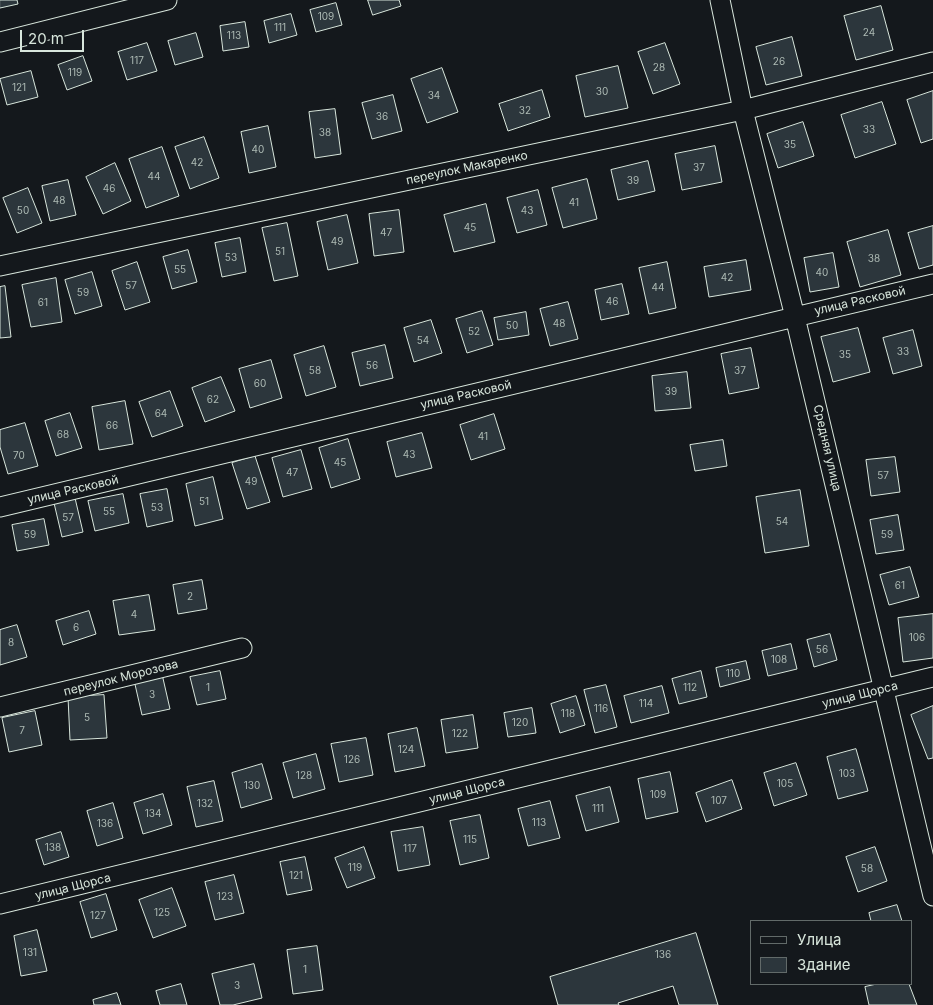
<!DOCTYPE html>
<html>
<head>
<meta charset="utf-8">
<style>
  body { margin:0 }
  #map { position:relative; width:933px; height:1005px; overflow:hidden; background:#14181c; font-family:Inter,sans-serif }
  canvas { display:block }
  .legend { position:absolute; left:750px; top:920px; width:162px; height:65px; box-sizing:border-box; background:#14181c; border:1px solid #626a69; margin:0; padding:6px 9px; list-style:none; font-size:15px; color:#d8e6dc }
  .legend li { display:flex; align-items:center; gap:10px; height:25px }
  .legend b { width:25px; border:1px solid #626a69 }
  .scale { position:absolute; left:20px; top:30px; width:64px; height:22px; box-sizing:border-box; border:2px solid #d8e6dc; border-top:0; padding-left:6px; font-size:15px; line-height:18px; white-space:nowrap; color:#d8e6dc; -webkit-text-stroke:4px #14181c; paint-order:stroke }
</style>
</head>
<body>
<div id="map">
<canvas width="933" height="1005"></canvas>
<ul class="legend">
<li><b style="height:6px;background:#14181c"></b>Улица</li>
<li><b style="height:14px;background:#2c363c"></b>Здание</li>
</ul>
<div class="scale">20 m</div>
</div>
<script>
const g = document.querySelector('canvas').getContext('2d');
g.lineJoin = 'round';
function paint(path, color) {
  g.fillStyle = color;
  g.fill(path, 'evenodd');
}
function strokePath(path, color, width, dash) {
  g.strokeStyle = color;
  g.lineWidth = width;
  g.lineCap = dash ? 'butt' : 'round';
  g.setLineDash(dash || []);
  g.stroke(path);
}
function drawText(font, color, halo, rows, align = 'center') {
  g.font = font + ' Inter,sans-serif';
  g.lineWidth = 4;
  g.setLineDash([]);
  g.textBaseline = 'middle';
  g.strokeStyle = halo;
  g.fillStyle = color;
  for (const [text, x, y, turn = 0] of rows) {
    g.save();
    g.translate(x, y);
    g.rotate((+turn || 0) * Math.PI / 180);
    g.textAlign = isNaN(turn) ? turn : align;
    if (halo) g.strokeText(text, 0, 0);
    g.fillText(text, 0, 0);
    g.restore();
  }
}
const building = new Path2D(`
  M 0,0 L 17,0 L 18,4 L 0,8 Z
  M 368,0 L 399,0 L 401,6 L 373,15 Z
  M 336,3 L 342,25 L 316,32 L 310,10 Z
  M 881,6 L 893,50 L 856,60 L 844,16 Z
  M 291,14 L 297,35 L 269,43 L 264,21 Z
  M 245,22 L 249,47 L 223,51 L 220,26 Z
  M 196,33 L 203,57 L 175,65 L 168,41 Z
  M 792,37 L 802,76 L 766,85 L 756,47 Z
  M 147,43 L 157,71 L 127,80 L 118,52 Z
  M 665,43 L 680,84 L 653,94 L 638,52 Z
  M 83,56 L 92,81 L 67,90 L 58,65 Z
  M 618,66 L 628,108 L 585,117 L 576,76 Z
  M 442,68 L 458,112 L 427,123 L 411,79 Z
  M 31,71 L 38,97 L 7,105 L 0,79 Z
  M 542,90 L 550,117 L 508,131 L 499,104 Z
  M 933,91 L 933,139 L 921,143 L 907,100 Z
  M 393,95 L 402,131 L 372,139 L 362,103 Z
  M 882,102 L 896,144 L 855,158 L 841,115 Z
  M 335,109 L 341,154 L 315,158 L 309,112 Z
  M 803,122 L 814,156 L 778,168 L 767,134 Z
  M 268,126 L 276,167 L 249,173 L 241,132 Z
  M 204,137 L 219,178 L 190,189 L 175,147 Z
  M 715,146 L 722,182 L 682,190 L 675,154 Z
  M 162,147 L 179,196 L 146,208 L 129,159 Z
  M 648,161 L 655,191 L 618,200 L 611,170 Z
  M 115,163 L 131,201 L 103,214 L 86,177 Z
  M 587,179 L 597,219 L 563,228 L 552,188 Z
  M 68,180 L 76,215 L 50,221 L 42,186 Z
  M 28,188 L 42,223 L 17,233 L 3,198 Z
  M 538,190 L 547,225 L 517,233 L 507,198 Z
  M 486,204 L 495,242 L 454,252 L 444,215 Z
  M 399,210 L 404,252 L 374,256 L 369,214 Z
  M 347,215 L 358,263 L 328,270 L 317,222 Z
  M 287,223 L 298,276 L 274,281 L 262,228 Z
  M 933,226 L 933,265 L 919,269 L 908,233 Z
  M 888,230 L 901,275 L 860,287 L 847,242 Z
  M 240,238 L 246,272 L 222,277 L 215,243 Z
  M 188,250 L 197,282 L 172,289 L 163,257 Z
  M 833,253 L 839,287 L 810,292 L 804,258 Z
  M 746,260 L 751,290 L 709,297 L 704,267 Z
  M 137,262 L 150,302 L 125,310 L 112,271 Z
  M 667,262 L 676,308 L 649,314 L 639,268 Z
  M 92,272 L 102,306 L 75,314 L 65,280 Z
  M 56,278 L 62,322 L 31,327 L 22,285 Z
  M 622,284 L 629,314 L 601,320 L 595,290 Z
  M 5,286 L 11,337 L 0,338 L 0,287 Z
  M 568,302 L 578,339 L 550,346 L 540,309 Z
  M 482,311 L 493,345 L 467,353 L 456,319 Z
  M 526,312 L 529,335 L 498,340 L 494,318 Z
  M 431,320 L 442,353 L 414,362 L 404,328 Z
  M 858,328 L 870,372 L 833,382 L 821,337 Z
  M 913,330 L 922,366 L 893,374 L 883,338 Z
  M 385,345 L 393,378 L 360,386 L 352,353 Z
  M 324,346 L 336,387 L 306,396 L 294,355 Z
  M 751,348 L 759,388 L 729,394 L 721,354 Z
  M 271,360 L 282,398 L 250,408 L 239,369 Z
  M 687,372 L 691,408 L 655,411 L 652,376 Z
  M 221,377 L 235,411 L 205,422 L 192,388 Z
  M 170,391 L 183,426 L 152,437 L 139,402 Z
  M 125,401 L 133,444 L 99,450 L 92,407 Z
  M 70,413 L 82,448 L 56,456 L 45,421 Z
  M 494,414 L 505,449 L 471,460 L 460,425 Z
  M 25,423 L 38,466 L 8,474 L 0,447 L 0,430 Z
  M 422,433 L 432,468 L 396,477 L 387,442 Z
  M 348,439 L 360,479 L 331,488 L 319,448 Z
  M 723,440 L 727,466 L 695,471 L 690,445 Z
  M 301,450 L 312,489 L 283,497 L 272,458 Z
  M 255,456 L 270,502 L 247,509 L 232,463 Z
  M 895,457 L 900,492 L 871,496 L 866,460 Z
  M 213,477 L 223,519 L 195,526 L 186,484 Z
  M 167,489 L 173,521 L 147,527 L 140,494 Z
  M 800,490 L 809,546 L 765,553 L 756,497 Z
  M 123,494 L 129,523 L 95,531 L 88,501 Z
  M 75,498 L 83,532 L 62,537 L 54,503 Z
  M 898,515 L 904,550 L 876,554 L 870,520 Z
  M 44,519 L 49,545 L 17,551 L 12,525 Z
  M 910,567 L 919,597 L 889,605 L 880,575 Z
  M 202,580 L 207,609 L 178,614 L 173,585 Z
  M 149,595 L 155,630 L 119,635 L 113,601 Z
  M 89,611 L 96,634 L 63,645 L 56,621 Z
  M 933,614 L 933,658 L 903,662 L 898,618 Z
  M 17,625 L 27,657 L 0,665 L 0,630 Z
  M 830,634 L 837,660 L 814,667 L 807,640 Z
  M 791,644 L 797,669 L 768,676 L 762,651 Z
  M 746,661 L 750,679 L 720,687 L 716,668 Z
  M 220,671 L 226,699 L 197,705 L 190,677 Z
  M 701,671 L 707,697 L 679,704 L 672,679 Z
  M 162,674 L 170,709 L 142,715 L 134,680 Z
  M 606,685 L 617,727 L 595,733 L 584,690 Z
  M 662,686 L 669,713 L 631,723 L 624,696 Z
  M 104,695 L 107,738 L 70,740 L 68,697 Z
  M 576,696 L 585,725 L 560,733 L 551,704 Z
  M 933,706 L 933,758 L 928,759 L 911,715 Z
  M 532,708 L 536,733 L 508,737 L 504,713 Z
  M 35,711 L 42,745 L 9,752 L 2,718 Z
  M 473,715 L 478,748 L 446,753 L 441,720 Z
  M 417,728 L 425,766 L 395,772 L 388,734 Z
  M 366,738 L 373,775 L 339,782 L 331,744 Z
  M 856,749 L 868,791 L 838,799 L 827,757 Z
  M 316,754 L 325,789 L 293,798 L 283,763 Z
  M 796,763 L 807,795 L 774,806 L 764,773 Z
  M 262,764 L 272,799 L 241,808 L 232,773 Z
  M 670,772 L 678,812 L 646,819 L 638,779 Z
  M 732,780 L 742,809 L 706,822 L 696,793 Z
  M 214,781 L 223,821 L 196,827 L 187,787 Z
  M 610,787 L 619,822 L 586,831 L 576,796 Z
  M 163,794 L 172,825 L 143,834 L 134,803 Z
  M 550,801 L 560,838 L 528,846 L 518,809 Z
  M 113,803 L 123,838 L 97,846 L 87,811 Z
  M 480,815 L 489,858 L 460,865 L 450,821 Z
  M 423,827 L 430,865 L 398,871 L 391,832 Z
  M 61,832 L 69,857 L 44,865 L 36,840 Z
  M 364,847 L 375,878 L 347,888 L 335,858 Z
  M 875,847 L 887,881 L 858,892 L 846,857 Z
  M 305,857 L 312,890 L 287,895 L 280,862 Z
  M 234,875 L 244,913 L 215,920 L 205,882 Z
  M 172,888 L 186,926 L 153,938 L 139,900 Z
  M 106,894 L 117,930 L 91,938 L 80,902 Z
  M 897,905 L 902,921 L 871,921 L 869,913 Z
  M 37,930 L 47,971 L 21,976 L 14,936 Z
  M 696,933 L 718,1005 L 679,1005 L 673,986 L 618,1003 L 619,1005 L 558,1005 L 550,977 Z
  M 317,946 L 323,990 L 293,994 L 287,950 Z
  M 254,964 L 262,998 L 233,1005 L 220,1005 L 212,974 Z
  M 181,984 L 187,1005 L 160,1005 L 156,991 Z
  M 877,984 L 909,984 L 917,1005 L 869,1005 L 865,987 Z
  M 117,993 L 121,1005 L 94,1005 L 93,1000 Z`);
paint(building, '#2c363c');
strokePath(building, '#d8e6dc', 1);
const minor = new Path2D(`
  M 720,0 L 743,110 L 795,317 L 933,896
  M 0,42 L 167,0
  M 0,266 L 743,110 L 933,62
  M 0,507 L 933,284
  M 0,707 L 242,648
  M 0,904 L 933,677`);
strokePath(minor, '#d8e6dc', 21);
strokePath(minor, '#14181c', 19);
drawText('10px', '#adbab4', null, [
  ["109",326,17],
  ["111",280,28],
  ["24",869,33],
  ["113",234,36],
  ["117",137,61],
  ["26",779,62],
  ["28",659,68],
  ["119",75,73],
  ["121",19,88],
  ["30",602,92],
  ["34",434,96],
  ["32",525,111],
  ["36",382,117],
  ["33",869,130],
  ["38",325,133],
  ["35",790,145],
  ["40",258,150],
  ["42",197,163],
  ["37",699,168],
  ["44",154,177],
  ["39",633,181],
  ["46",109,189],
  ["48",59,201],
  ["41",574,203],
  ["50",23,211],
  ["43",527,211],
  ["45",470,228],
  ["47",386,233],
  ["49",337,242],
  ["51",280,252],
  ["53",231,258],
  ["38",874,259],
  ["55",180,270],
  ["40",822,273],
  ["42",727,278],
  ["57",131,286],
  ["44",658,288],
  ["59",83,293],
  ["46",612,302],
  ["61",43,303],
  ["48",559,324],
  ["50",512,326],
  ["52",474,332],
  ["54",423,341],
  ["33",903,352],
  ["35",845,355],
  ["56",372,366],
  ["58",315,371],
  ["37",740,371],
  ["60",260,384],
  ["39",671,392],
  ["62",213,400],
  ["64",161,414],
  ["66",112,426],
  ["68",63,435],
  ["41",483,437],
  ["43",409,455],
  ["70",19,456],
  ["45",340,463],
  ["47",292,473],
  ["57",883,476],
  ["49",251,482],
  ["51",204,502],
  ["53",157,508],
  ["55",109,512],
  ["57",68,518],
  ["54",782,522],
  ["59",30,535],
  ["59",887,535],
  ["61",900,586],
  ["2",190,597],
  ["4",134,615],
  ["6",76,628],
  ["106",917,638],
  ["8",11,643],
  ["56",822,650],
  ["108",779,660],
  ["110",733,674],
  ["1",208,688],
  ["112",690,688],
  ["3",152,695],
  ["114",646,704],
  ["116",601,709],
  ["118",568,714],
  ["5",87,718],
  ["120",520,723],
  ["7",22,731],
  ["122",460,734],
  ["124",406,750],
  ["126",352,760],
  ["103",847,774],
  ["128",304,776],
  ["105",785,784],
  ["130",252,786],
  ["109",658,795],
  ["107",719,801],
  ["132",205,804],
  ["111",598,809],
  ["134",153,814],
  ["113",539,823],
  ["136",105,824],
  ["115",470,840],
  ["138",53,848],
  ["117",410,849],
  ["119",355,868],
  ["58",867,869],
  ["121",296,876],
  ["123",225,897],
  ["125",162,913],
  ["127",98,916],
  ["131",30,953],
  ["136",663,955],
  ["1",305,970],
  ["3",237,986]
]);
drawText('12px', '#d8e6dc', '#14181c', [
  ["переулок Макаренко",467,168,-12],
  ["улица Расковой",860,301,-13],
  ["улица Расковой",466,395,-13],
  ["Средняя улица",827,448,77],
  ["улица Расковой",73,490,-13],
  ["переулок Морозова",121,678,-14],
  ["улица Щорса",860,695,-14],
  ["улица Щорса",467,791,-14],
  ["улица Щорса",73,887,-14]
]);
</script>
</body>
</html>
